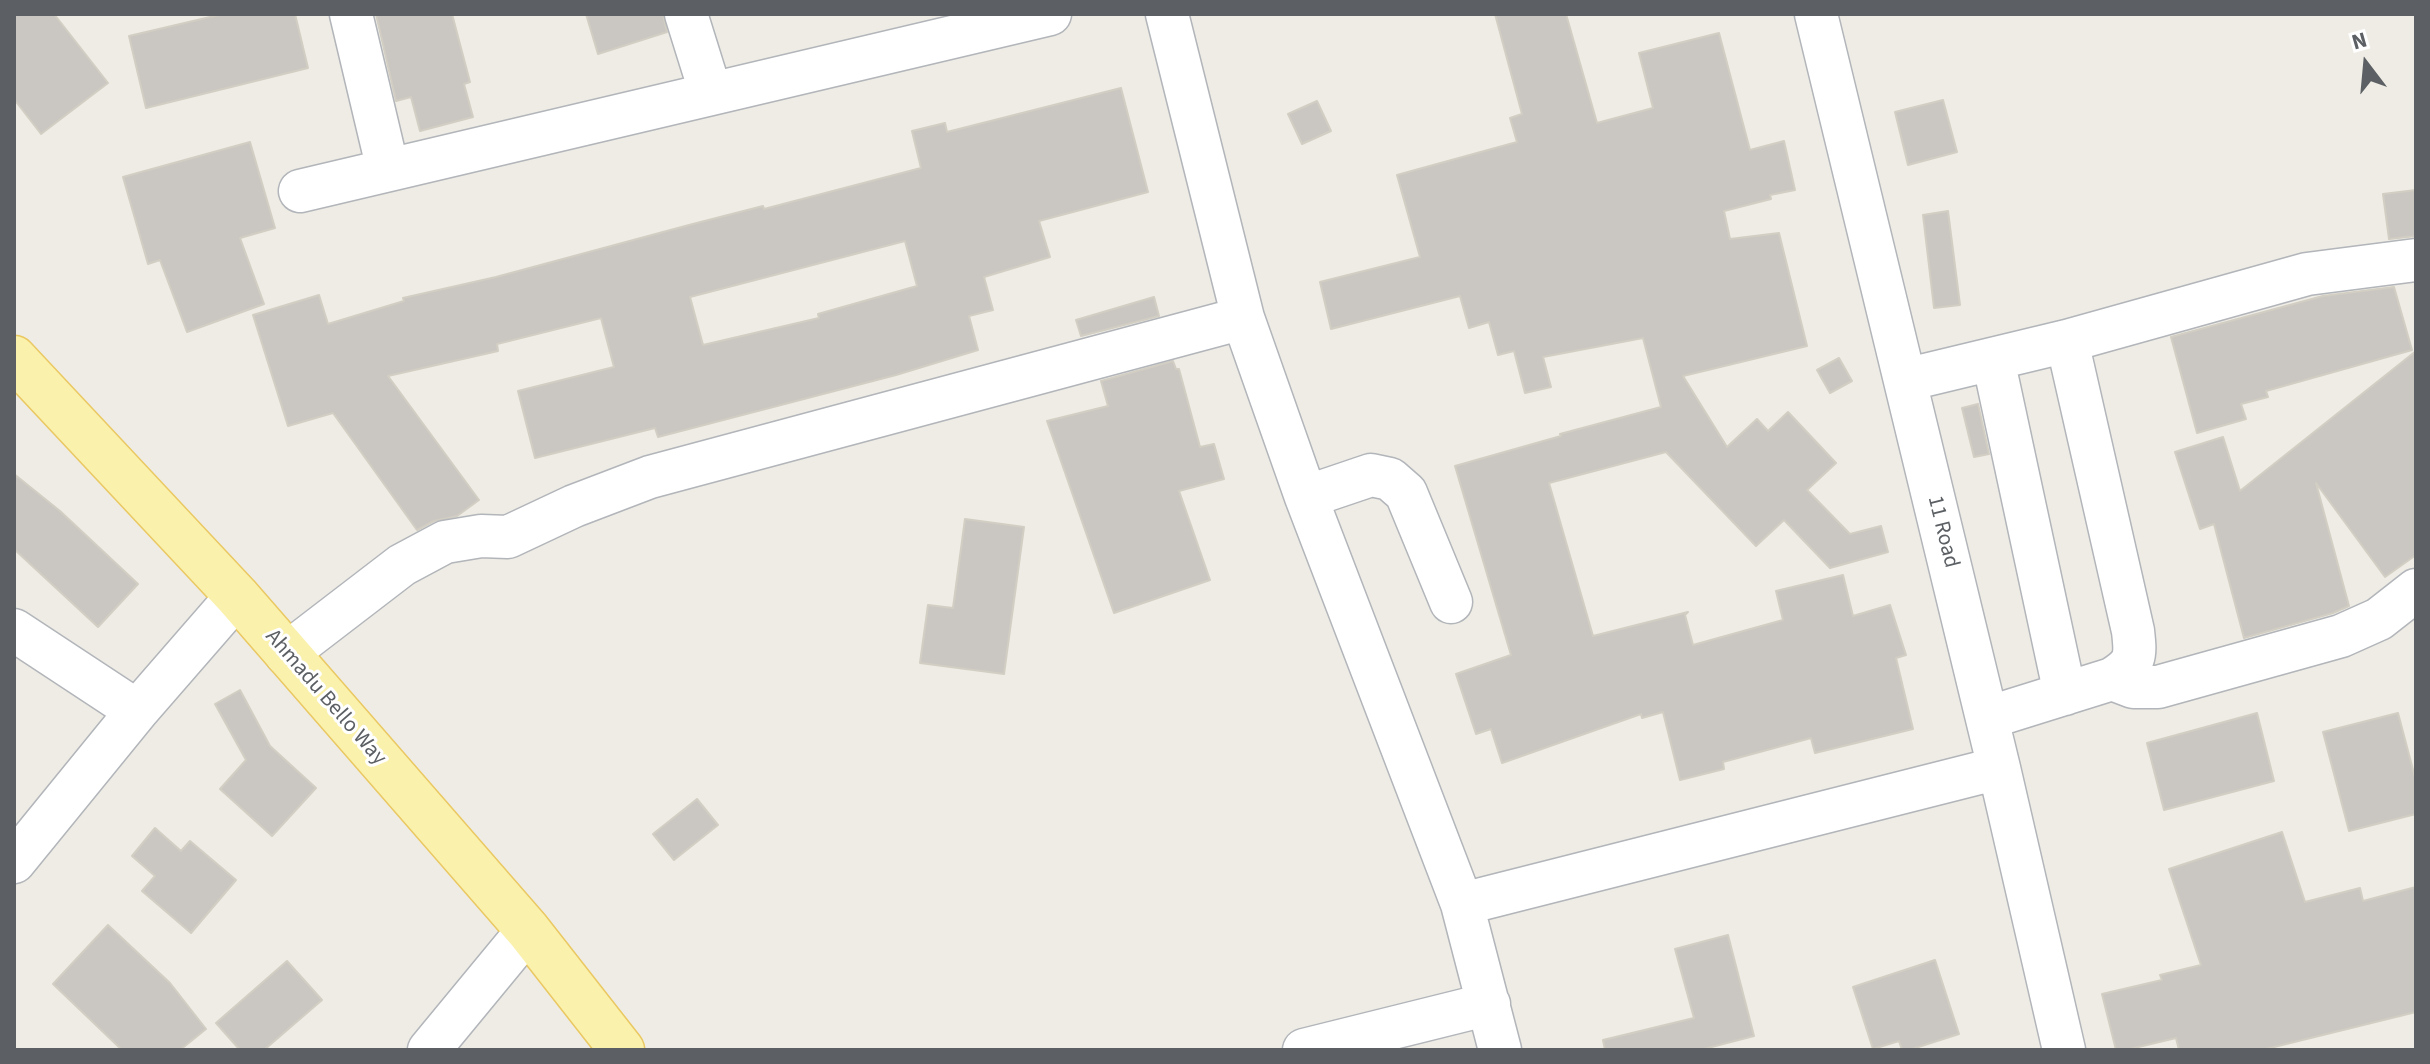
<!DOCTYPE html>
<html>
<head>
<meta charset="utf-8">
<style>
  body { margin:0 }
  #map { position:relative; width:2430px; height:1064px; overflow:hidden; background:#eeece5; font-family:"Source Sans 3",sans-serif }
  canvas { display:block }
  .frame { position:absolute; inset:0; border:16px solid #5c6064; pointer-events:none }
  .north { position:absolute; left:2326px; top:24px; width:80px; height:80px; -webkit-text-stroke:6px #fff; paint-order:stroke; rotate:344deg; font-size:22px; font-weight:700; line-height:32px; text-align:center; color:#5c6064 }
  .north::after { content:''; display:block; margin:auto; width:28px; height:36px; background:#5c6064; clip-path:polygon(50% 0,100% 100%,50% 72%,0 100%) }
</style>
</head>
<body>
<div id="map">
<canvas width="2430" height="1064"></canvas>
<div class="frame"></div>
<div class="north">N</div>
</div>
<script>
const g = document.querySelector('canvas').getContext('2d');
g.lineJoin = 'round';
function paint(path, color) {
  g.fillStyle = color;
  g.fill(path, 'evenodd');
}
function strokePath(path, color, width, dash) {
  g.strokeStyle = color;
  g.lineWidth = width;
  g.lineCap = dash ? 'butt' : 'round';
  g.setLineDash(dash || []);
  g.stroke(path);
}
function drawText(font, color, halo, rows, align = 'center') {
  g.font = font + ' "Source Sans 3",sans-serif';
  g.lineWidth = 6;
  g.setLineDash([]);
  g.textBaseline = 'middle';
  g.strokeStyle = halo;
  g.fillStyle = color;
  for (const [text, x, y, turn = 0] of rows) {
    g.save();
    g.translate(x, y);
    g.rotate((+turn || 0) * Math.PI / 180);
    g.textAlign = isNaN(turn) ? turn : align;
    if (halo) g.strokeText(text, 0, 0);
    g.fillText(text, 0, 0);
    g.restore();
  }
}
const building = new Path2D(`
  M 14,14 L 54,14 L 108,83 L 41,134 L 14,99 Z
  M 223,14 L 295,14 L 308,68 L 146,108 L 129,36 Z
  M 376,14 L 452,14 L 470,82 L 464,84 L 473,117 L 420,131 L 411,97 L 396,101 Z
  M 586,14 L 663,14 L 667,32 L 598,54 Z
  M 1495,14 L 1566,14 L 1597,123 L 1653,108 L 1639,53 L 1719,33 L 1750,150 L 1784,141 L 1795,190 L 1770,195 L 1771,199 L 1724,211 L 1730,239 L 1779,233 L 1807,346 L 1683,376 L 1727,447 L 1757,419 L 1768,431 L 1788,412 L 1836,463 L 1807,490 L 1850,534 L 1881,526 L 1888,552 L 1830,568 L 1784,520 L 1756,546 L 1666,452 L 1549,483 L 1593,636 L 1688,612 L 1685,615 L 1693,645 L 1783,620 L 1776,591 L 1843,575 L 1853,616 L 1890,605 L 1906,655 L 1896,658 L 1913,729 L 1815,753 L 1811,738 L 1723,762 L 1724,769 L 1680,780 L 1663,712 L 1642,718 L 1641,714 L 1502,763 L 1491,729 L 1476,734 L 1456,674 L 1511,655 L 1455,466 L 1561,436 L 1560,434 L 1661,407 L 1643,338 L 1543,357 L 1551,387 L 1525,393 L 1514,351 L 1498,355 L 1489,322 L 1469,328 L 1460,296 L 1331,329 L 1320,282 L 1420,257 L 1397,175 L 1517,142 L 1510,118 L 1522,114 Z
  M 1121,88 L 1148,192 L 1039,221 L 1050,257 L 984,277 L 993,310 L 969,316 L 978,350 L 896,375 L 658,437 L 655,428 L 535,458 L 518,391 L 614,367 L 601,318 L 497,344 L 498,351 L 388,376 L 479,500 L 457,516 L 434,521 L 417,530 L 333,413 L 288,426 L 253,315 L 319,295 L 328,324 L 404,301 L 403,298 L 496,277 L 689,225 L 763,206 L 764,209 L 921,168 L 912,131 L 945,123 L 947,132 ZM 905,241 L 917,286 L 818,314 L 819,318 L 703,345 L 690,297 Z
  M 1943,100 L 1957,152 L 1908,165 L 1895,112 Z
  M 1317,101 L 1331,131 L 1302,144 L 1288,114 Z
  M 250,142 L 275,228 L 240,238 L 264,304 L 187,332 L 160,260 L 148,264 L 123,177 Z
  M 2416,190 L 2416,236 L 2389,239 L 2383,194 Z
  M 1948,211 L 1960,305 L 1934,308 L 1923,215 Z
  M 2394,287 L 2412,350 L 2266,391 L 2268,397 L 2241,404 L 2246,419 L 2197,433 L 2171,337 L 2323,296 Z
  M 1154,297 L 1159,316 L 1081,336 L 1076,320 Z
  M 2416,351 L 2416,555 L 2385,577 L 2316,483 L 2349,606 L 2333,613 L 2244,638 L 2214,524 L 2200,529 L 2175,452 L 2223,437 L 2240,491 Z
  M 1839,358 L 1852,381 L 1830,393 L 1817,370 Z
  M 1173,361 L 1176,369 L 1179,369 L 1200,447 L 1214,444 L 1224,479 L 1179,491 L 1210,580 L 1114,613 L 1047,421 L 1108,406 L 1101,381 Z
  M 1978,404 L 1989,454 L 1974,457 L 1962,408 Z
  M 14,474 L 60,511 L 138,584 L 98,627 L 14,549 Z
  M 965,519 L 1024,527 L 1004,674 L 920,663 L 928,605 L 953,608 Z
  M 240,690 L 270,746 L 316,788 L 272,836 L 220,789 L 246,760 L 215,704 Z
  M 2257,713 L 2274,781 L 2164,810 L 2147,743 Z
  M 2398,713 L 2416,781 L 2416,814 L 2349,831 L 2323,732 Z
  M 697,799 L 718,825 L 674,860 L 653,834 Z
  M 155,828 L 181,851 L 190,841 L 236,880 L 191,933 L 142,891 L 155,876 L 132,856 Z
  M 2282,832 L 2305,902 L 2360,888 L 2363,901 L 2416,887 L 2416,1012 L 2262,1050 L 2179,1050 L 2176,1038 L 2126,1050 L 2116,1050 L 2102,994 L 2162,980 L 2160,975 L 2201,965 L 2169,869 Z
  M 108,925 L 170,983 L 206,1029 L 180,1050 L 122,1050 L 53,984 Z
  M 1728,935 L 1754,1036 L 1700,1050 L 1605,1050 L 1603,1040 L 1694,1018 L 1675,949 Z
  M 1935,960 L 1959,1034 L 1909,1050 L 1902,1050 L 1899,1041 L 1873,1049 L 1853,987 Z
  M 287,961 L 322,1000 L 264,1050 L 240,1050 L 216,1023 Z`);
paint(building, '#cac7c2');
strokePath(building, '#d2cec3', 2);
const minor = new Path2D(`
  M 351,14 L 388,170
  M 686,14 L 711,94
  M 1167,14 L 1243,318 L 1306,497 L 1462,904 L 1500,1050
  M 1816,14 L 1999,768 L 2064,1050
  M 300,191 L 1050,14
  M 1993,359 L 2065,694
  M 1905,380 L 2067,341 L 2307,274 L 2416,260
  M 1306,497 L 1371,475 L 1390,479 L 1406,493 L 1451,602
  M 14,630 L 137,711
  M 286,654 L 402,565 L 445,542 L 481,536 L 508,537 L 574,506 L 650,477 L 1243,318
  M 2112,679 L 2133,687 L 2158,687 L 2341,636 L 2379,619 L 2416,590
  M 1987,718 L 2112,679 C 2136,664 2136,657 2133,631 L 2067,341
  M 14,862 L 137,711 L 237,596
  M 1462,904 L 1999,768
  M 429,1050 L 528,930
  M 1304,1050 L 1489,1004`);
const major = new Path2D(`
  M 14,358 L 237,596 L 528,930 L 622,1050`);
strokePath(minor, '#b2b5b9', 45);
strokePath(major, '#eac862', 47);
strokePath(minor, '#fff', 42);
strokePath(major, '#faf1ad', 44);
drawText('22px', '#5c6064', '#fff', [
  ["11 Road",1942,532,76],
  ["Ahmadu Bello Way",325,698,49]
]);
</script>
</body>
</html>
